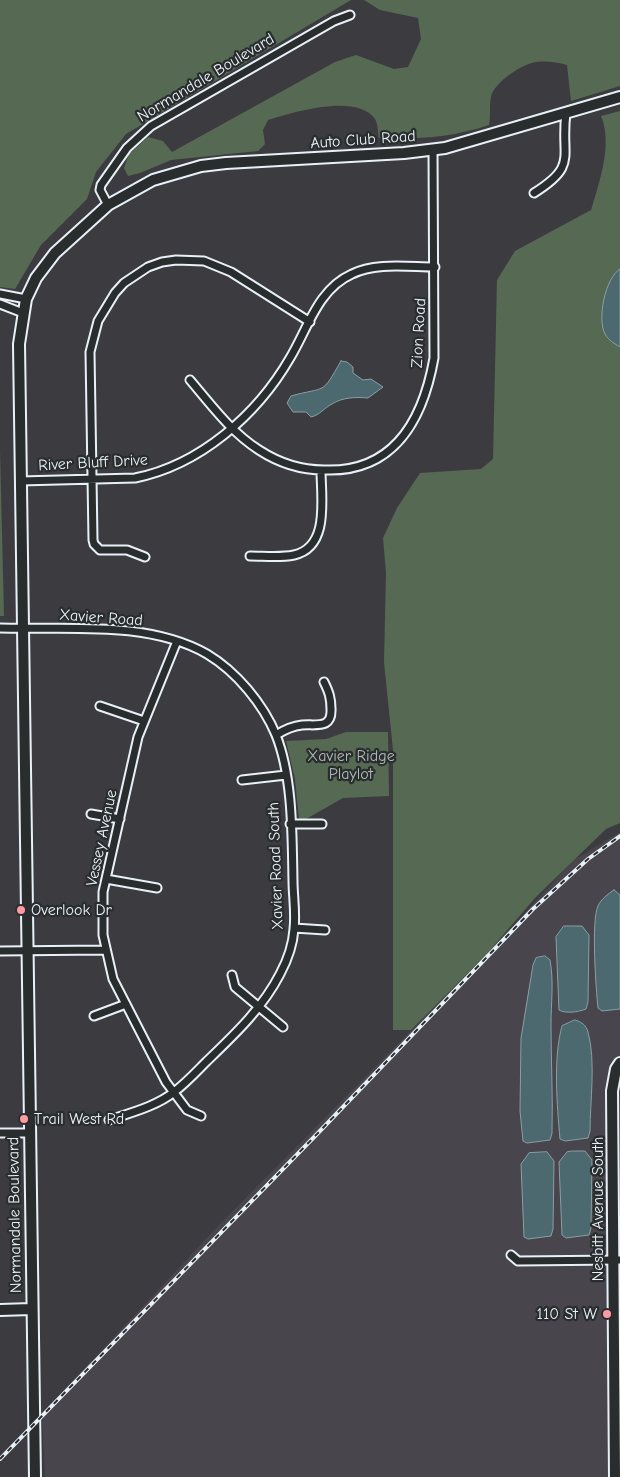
<!DOCTYPE html>
<html>
<head>
<meta charset="utf-8">
<style>
  body { margin:0 }
  canvas { display:block; background:#3c3b40 }
</style>
</head>
<body>
<canvas width="620" height="1477"></canvas>
<script>
const g = document.querySelector('canvas').getContext('2d');
g.lineJoin = 'round';
function paint(path, color) {
  g.fillStyle = color;
  g.fill(path, 'evenodd');
}
function strokePath(path, color, width, dash) {
  g.strokeStyle = color;
  g.lineWidth = width;
  g.lineCap = dash ? 'butt' : 'round';
  g.setLineDash(dash || []);
  g.stroke(path);
}
function drawText(font, color, halo, rows, align = 'center') {
  g.font = font + ' "Comic Neue",sans-serif';
  g.lineWidth = 4.5;
  g.setLineDash([]);
  g.textBaseline = 'middle';
  g.strokeStyle = halo;
  g.fillStyle = color;
  for (const [text, x, y, turn = 0] of rows) {
    g.save();
    g.translate(x, y);
    g.rotate((+turn || 0) * Math.PI / 180);
    g.textAlign = isNaN(turn) ? turn : align;
    if (halo) g.strokeText(text, 0, 0);
    g.fillText(text, 0, 0);
    g.restore();
  }
}
paint(new Path2D(`
  M 620,832 L 620,1477 L 45,1477 L 42,1414 L 219,1225 L 481,960 L 574,860 Z`), '#49454d');
paint(new Path2D(`
  M 0,0 L 351,0 L 126,134 L 96,172 L 87,199 L 41,245 L 15,289 L 0,287 Z
  M 364,0 L 620,0 L 620,86 L 571,101 L 567,65 C 556,62 542,60 532,63 C 519,66 493,84 491,97 C 489,106 491,114 489,125 C 450,138 419,139 379,138 C 378,133 378,124 375,119 C 357,93 294,112 268,120 L 263,130 L 265,144 L 258,151 L 171,160 L 140,173 L 128,176 L 124,168 L 129,154 L 148,137 L 163,141 L 172,152 L 335,62 L 356,55 L 394,69 L 408,67 L 421,39 L 418,18 L 380,10 Z
  M 620,111 L 620,823 L 606,829 L 535,898 L 485,956 L 411,1030 L 393,1030 L 393,750 L 384,662 L 386,573 L 383,538 L 397,508 L 420,473 L 481,469 L 493,459 L 497,280 L 515,251 L 591,210 C 599,183 613,144 601,116 Z
  M 0,450 L 4,616 L 0,616 Z
  M 346,732 L 388,732 L 389,796 L 343,798 L 306,819 L 299,819 L 295,779 L 286,741 L 326,739 Z`), '#566953');
const water = new Path2D(`
  M 620,269 L 620,347 C 615,344 608,340 605,334 C 597,319 605,278 620,269 Z
  M 341,361 L 347,362 L 353,367 L 353,373 L 363,380 L 371,379 L 383,387 L 368,398 C 356,397 343,397 332,404 C 324,408 320,415 311,417 L 306,412 L 293,412 L 287,403 L 291,396 C 327,386 321,396 341,361 Z
  M 614,890 L 620,895 L 620,1009 L 602,1011 L 598,1008 C 596,989 591,921 598,906 C 601,899 608,894 614,890 Z
  M 564,926 L 582,926 L 589,935 L 588,1002 L 586,1009 C 578,1012 566,1014 559,1010 L 556,937 Z
  M 545,956 L 550,960 C 554,982 551,1002 551,1025 C 551,1061 553,1097 552,1133 L 550,1140 L 527,1143 L 523,1141 L 520,1111 L 521,1038 L 533,965 L 536,958 Z
  M 575,1020 C 582,1022 586,1025 588,1032 C 596,1061 590,1102 590,1131 L 588,1138 L 565,1141 L 560,1139 C 557,1105 553,1058 562,1026 Z
  M 573,1151 L 585,1151 L 592,1160 L 591,1228 L 589,1235 L 566,1238 L 562,1235 L 559,1162 L 567,1152 Z
  M 547,1152 L 554,1161 L 553,1229 L 551,1236 L 528,1239 L 524,1237 L 521,1164 L 529,1153 Z`);
paint(water, '#4b696e');
strokePath(water, '#8a9fa5', 1);
const street = new Path2D(`
  M 534,193 C 579,165 560,157 566,113
  M 108,205 L 100,190 L 101,185 L 127,148 L 151,126 L 334,21 L 350,15
  M 0,294 L 26,299
  M 0,304 L 23,313
  M 190,380 C 212,406 231,432 259,450 C 279,463 301,470 324,470 C 394,473 423,420 434,358 L 433,150
  M 20,481 L 135,478 C 200,465 257,415 290,358 C 308,328 318,289 352,274 C 375,262 409,267 435,267
  M 250,556 C 264,556 280,558 294,555 C 330,547 321,498 321,470
  M 145,557 L 127,550 L 100,550 L 94,544 L 93,540 L 90,352 L 98,321 L 115,293 L 124,283 L 148,267 L 162,262 L 176,260 L 204,261 L 231,272 L 310,322
  M 0,628 C 65,630 148,620 207,654 C 237,672 263,704 276,735 C 293,778 292,835 293,881 C 293,896 296,913 294,929 C 293,944 287,961 280,974 C 262,1009 234,1035 206,1062 C 196,1072 186,1083 174,1092 C 157,1106 130,1113 109,1120
  M 177,641 L 138,737 L 103,892 L 103,935 L 113,979 L 166,1082 L 187,1110 L 201,1116
  M 100,706 L 144,721
  M 276,735 C 284,730 292,726 302,725 C 317,724 332,729 331,709 C 331,698 329,692 324,682
  M 242,780 L 286,775
  M 91,814 L 120,819
  M 290,824 L 322,824
  M 106,879 L 157,888
  M 294,928 L 325,930
  M 0,951 L 104,950
  M 232,975 L 235,987 L 283,1027
  M 94,1016 L 126,1004
  M 0,1133 L 29,1133
  M 511,1255 L 518,1261 L 620,1260`);
const secondary = new Path2D(`
  M 0,1310 L 31,1309
  M 35,1477 L 19,344 L 26,299 L 36,278 L 55,253 L 108,205 L 153,180 L 201,166 L 226,163 L 404,153 L 445,148 L 620,97
  M 615,1477 L 612,1091 L 616,1069 L 620,1063`);
strokePath(street, '#e8f1f8', 11);
strokePath(secondary, '#e8f1f8', 14);
strokePath(street, '#2a2d2e', 7);
strokePath(secondary, '#2a2d2e', 10);
const rail = new Path2D(`
  M 0,1459 L 319,1132 L 533,909 L 588,859 L 620,836`);
strokePath(rail, '#e8f1f8', 4);
strokePath(rail, '#2a2d2e', 2, [5.5]);
for (const [x, y, r, color] of [
  [21,910,5,"#ff9aa2"],
  [24,1119,5,"#ff9aa2"],
  [607,1314,5,"#ff9aa2"]
]) {
  const dot = new Path2D();
  dot.arc(x, y, r, 0, 2 * Math.PI);
  g.fillStyle = color;
  g.fill(dot);
  strokePath(dot, '#2a2d2e', 2);
}
drawText('16px', '#e8f1f8', '#2a2d2e', [
  ["Normandale Boulevard",206,78,-31],
  ["Auto Club Road",363,140,-4],
  ["Zion Road",419,333,-87],
  ["River Bluff Drive",93,463,-3],
  ["Xavier Road",101,618,4],
  ["Vessey Avenue",102,838,-78],
  ["Xavier Road South",276,866,-92],
  ["Nesbitt Avenue South",598,1209,-90],
  ["Normandale Boulevard",15,1215,-91]
]);
drawText('16px', '#aebbb6', '#2a2d2e', [
  ["Xavier Ridge",351,756],
  ["Playlot",351,774]
]);
drawText('16px', '#e8f1f8', '#2a2d2e', [
  ["Overlook Dr",31,910],
  ["Trail West Rd",34,1119],
  ["110 St W",597,1314,"right"]
], 'left');
</script>
</body>
</html>
